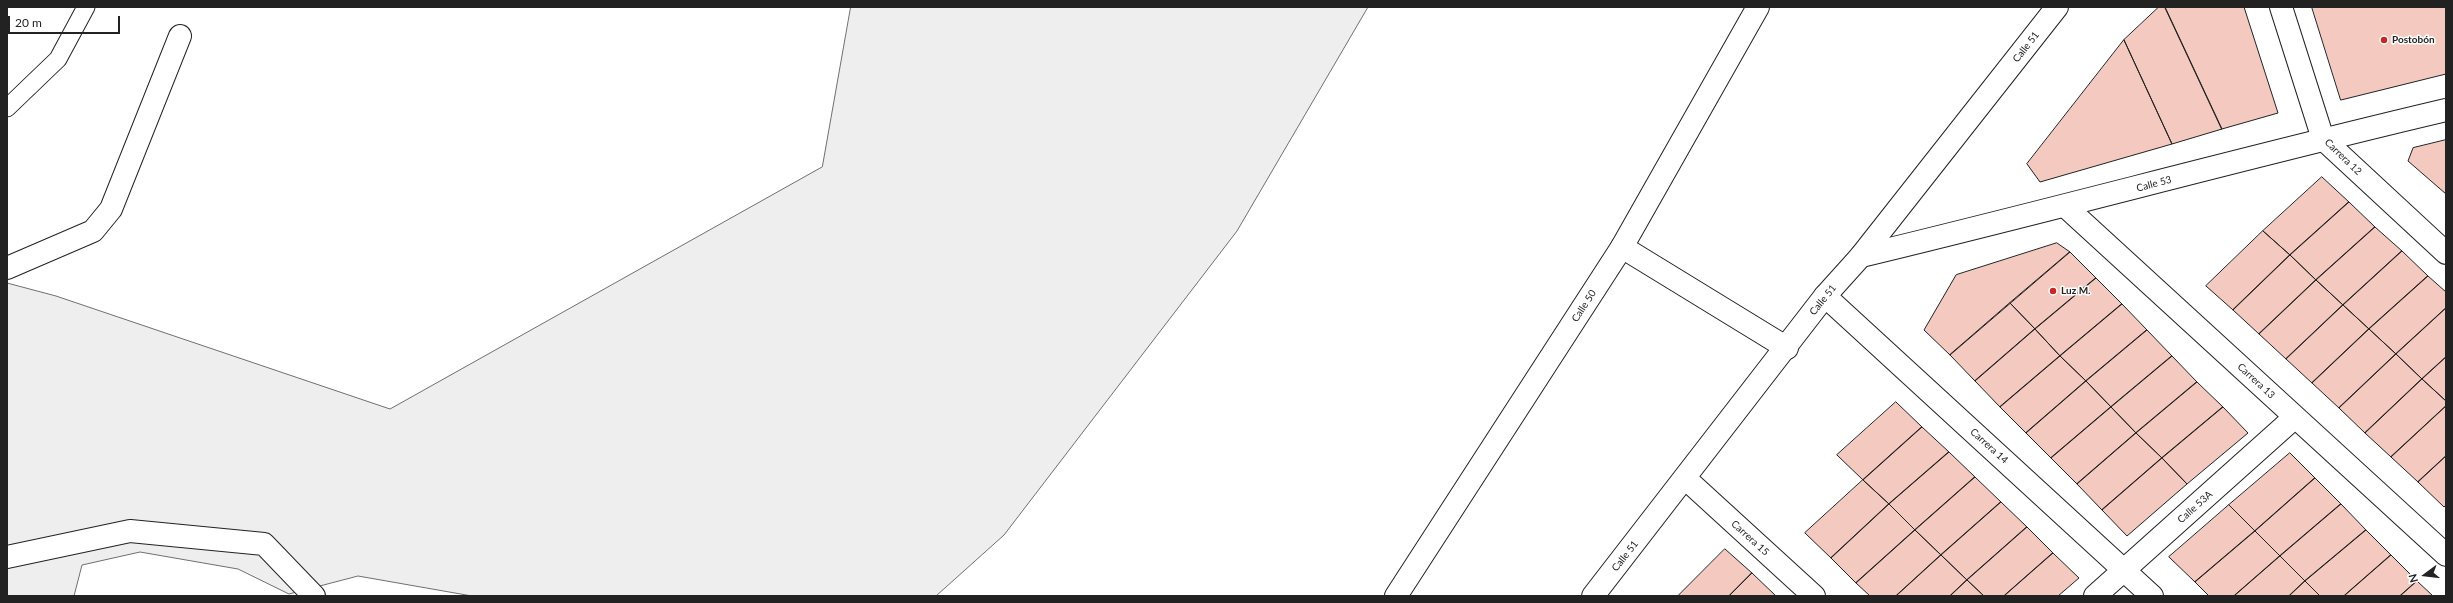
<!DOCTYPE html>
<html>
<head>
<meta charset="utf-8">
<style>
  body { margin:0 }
  #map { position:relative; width:2453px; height:603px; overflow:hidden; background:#fff; font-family:Lato,sans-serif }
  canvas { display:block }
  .frame { position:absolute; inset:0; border:8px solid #222; pointer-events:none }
  .north { position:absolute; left:2405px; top:555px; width:40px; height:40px; -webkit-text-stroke:3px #fff; paint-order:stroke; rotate:255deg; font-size:11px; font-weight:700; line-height:16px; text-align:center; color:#222 }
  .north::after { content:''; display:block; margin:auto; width:14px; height:18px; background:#222; clip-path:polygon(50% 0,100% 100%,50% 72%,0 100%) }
  .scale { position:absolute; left:8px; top:16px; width:112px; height:18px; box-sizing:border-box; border:2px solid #222; border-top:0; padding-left:5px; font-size:12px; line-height:14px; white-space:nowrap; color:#222; -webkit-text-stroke:3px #fff; paint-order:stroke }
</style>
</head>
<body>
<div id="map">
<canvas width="2453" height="603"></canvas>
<div class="frame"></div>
<div class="north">N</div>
<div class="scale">20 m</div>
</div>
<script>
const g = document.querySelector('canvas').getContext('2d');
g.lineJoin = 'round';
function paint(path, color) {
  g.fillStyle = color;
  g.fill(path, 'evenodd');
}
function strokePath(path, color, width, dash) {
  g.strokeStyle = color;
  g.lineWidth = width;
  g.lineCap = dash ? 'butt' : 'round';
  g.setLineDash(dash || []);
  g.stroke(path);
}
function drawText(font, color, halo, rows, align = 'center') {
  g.font = font + ' Lato,sans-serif';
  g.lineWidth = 3;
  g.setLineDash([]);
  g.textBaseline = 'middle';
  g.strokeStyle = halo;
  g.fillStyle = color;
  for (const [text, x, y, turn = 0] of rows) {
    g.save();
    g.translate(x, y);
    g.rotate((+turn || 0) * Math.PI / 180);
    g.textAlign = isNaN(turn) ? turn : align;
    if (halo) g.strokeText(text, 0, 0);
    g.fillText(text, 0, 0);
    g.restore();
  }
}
const green = new Path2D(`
  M 851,7 L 1368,7 L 1237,231 L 1004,535 L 936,596 L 472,596 L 358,576 L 289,594 L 238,569 L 140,552 L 82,565 L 74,596 L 7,596 L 7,283 L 56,296 L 390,409 L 822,167 Z`);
paint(green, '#eee');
strokePath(green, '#6f6f6f', 1);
const building = new Path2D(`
  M 2159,7 L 2165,7 L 2222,129 L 2172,144 L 2124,40 Z
  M 2165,7 L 2244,7 L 2278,113 L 2222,129 Z
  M 2312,7 L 2446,7 L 2446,74 L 2341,100 Z
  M 2124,40 L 2172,144 L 2040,182 L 2027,164 Z
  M 2446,140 L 2446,194 L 2408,161 L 2413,148 Z
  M 2322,177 L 2349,202 L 2290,255 L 2263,231 Z
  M 2349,202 L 2375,227 L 2316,280 L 2290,255 Z
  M 2375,227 L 2402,251 L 2343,305 L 2316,280 Z
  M 2263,231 L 2290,255 L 2233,310 L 2206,286 Z
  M 2057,243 L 2070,252 L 1950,355 L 1924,330 L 1956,275 Z
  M 2402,251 L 2428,276 L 2369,329 L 2343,305 Z
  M 2070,252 L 2096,278 L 2035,329 L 2010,303 Z
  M 2290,255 L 2316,280 L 2259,334 L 2233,310 Z
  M 2428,276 L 2446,292 L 2446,308 L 2396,354 L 2369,329 Z
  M 2096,278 L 2122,304 L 2060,356 L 2035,329 Z
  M 2316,280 L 2343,305 L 2286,359 L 2259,334 Z
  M 2010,303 L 2035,329 L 1975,381 L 1950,355 Z
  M 2122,304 L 2147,330 L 2086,381 L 2060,356 Z
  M 2343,305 L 2369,329 L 2312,383 L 2286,359 Z
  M 2446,308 L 2446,357 L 2422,379 L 2396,354 Z
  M 2035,329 L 2060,356 L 2000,407 L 1975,381 Z
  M 2369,329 L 2396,354 L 2339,408 L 2312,383 Z
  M 2147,330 L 2172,356 L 2111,407 L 2086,381 Z
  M 2396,354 L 2422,379 L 2365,433 L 2339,408 Z
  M 2060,356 L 2086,381 L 2026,433 L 2000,407 Z
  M 2172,356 L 2197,382 L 2136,433 L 2111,407 Z
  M 2446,357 L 2446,401 L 2422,379 Z
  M 2422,379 L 2446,401 L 2446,406 L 2391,457 L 2365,433 Z
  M 2086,381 L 2111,407 L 2051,458 L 2026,433 Z
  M 2197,382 L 2223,407 L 2162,458 L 2136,433 Z
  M 1896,402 L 1922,427 L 1863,480 L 1837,455 Z
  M 2446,406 L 2446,456 L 2418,482 L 2391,457 Z
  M 2111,407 L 2136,433 L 2077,484 L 2051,458 Z
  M 2223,407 L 2248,433 L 2187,484 L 2162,458 Z
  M 1922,427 L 1949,452 L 1889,504 L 1863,480 Z
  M 2136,433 L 2162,458 L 2102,510 L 2077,484 Z
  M 1949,452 L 1975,477 L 1915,530 L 1889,504 Z
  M 2290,453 L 2315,478 L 2255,531 L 2229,505 Z
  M 2446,456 L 2446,505 L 2444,507 L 2418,482 Z
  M 2162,458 L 2187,484 L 2127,536 L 2102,510 Z
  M 1975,477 L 2001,502 L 1941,555 L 1915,530 Z
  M 2315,478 L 2341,504 L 2280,556 L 2255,531 Z
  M 1863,480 L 1889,504 L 1831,558 L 1805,533 Z
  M 2001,502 L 2027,527 L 1967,580 L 1941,555 Z
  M 1889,504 L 1915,530 L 1856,583 L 1831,558 Z
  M 2341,504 L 2366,530 L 2305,581 L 2280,556 Z
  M 2229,505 L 2255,531 L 2195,582 L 2169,557 Z
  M 2027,527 L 2053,553 L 2004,596 L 1984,596 L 1967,580 Z
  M 1915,530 L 1941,555 L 1896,596 L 1870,596 L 1856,583 Z
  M 2366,530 L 2391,555 L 2344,596 L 2320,596 L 2305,581 Z
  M 2255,531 L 2280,556 L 2234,596 L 2209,596 L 2195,582 Z
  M 1725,549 L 1752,573 L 1729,596 L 1678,596 Z
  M 2053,553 L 2079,578 L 2058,596 L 2004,596 Z
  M 1941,555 L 1967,580 L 1950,596 L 1896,596 Z
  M 2391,555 L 2417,581 L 2400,596 L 2344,596 Z
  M 2280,556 L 2305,581 L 2289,596 L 2234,596 Z
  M 1752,573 L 1776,596 L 1729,596 Z
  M 1967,580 L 1984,596 L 1950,596 Z
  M 2305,581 L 2320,596 L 2289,596 Z
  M 2417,581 L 2433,596 L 2400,596 Z`);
paint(building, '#f3c9c0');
strokePath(building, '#222', 1);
const service = new Path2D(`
  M 7,108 L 58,59 L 86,7`);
const minor = new Path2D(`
  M 2281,7 L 2323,139 L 2446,253
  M 2066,207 L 2446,555
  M 1622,247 L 1787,348
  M 7,268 L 93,231 L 111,209 L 180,36
  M 1825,296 L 2152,596
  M 1686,479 L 1814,596
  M 7,557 L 130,531 L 264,544 L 314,596
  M 2095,596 L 2295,417`);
const tertiary = new Path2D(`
  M 1861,256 C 2057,209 2250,156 2446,110`);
const secondary = new Path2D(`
  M 1396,596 L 1622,247 L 1758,7
  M 1593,596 L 1825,296 L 1861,256 L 2057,7`);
strokePath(service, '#222', 19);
strokePath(minor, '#222', 24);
strokePath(tertiary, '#222', 24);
strokePath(secondary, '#222', 24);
strokePath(service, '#fff', 17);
strokePath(minor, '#fff', 22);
strokePath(tertiary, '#fff', 22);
strokePath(secondary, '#fff', 22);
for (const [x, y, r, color] of [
  [2384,40,4,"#c62828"],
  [2053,291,4,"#c62828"]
]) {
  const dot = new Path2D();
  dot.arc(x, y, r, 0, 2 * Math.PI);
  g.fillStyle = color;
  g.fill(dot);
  strokePath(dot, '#fff', 1.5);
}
drawText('bold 10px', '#222', '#fff', [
  ["Postobón",2392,40],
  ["Luz M.",2061,291]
], 'left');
drawText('10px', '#222', '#fff', [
  ["Calle 51",2026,47,-52],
  ["Carrera 12",2343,157,44],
  ["Calle 53",2154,184,-15],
  ["Calle 51",1823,300,-51],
  ["Calle 50",1584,306,-57],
  ["Carrera 13",2256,381,43],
  ["Carrera 14",1989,446,42],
  ["Calle 53A",2195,507,-42],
  ["Carrera 15",1750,538,42],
  ["Calle 51",1625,556,-52]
]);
</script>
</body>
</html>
